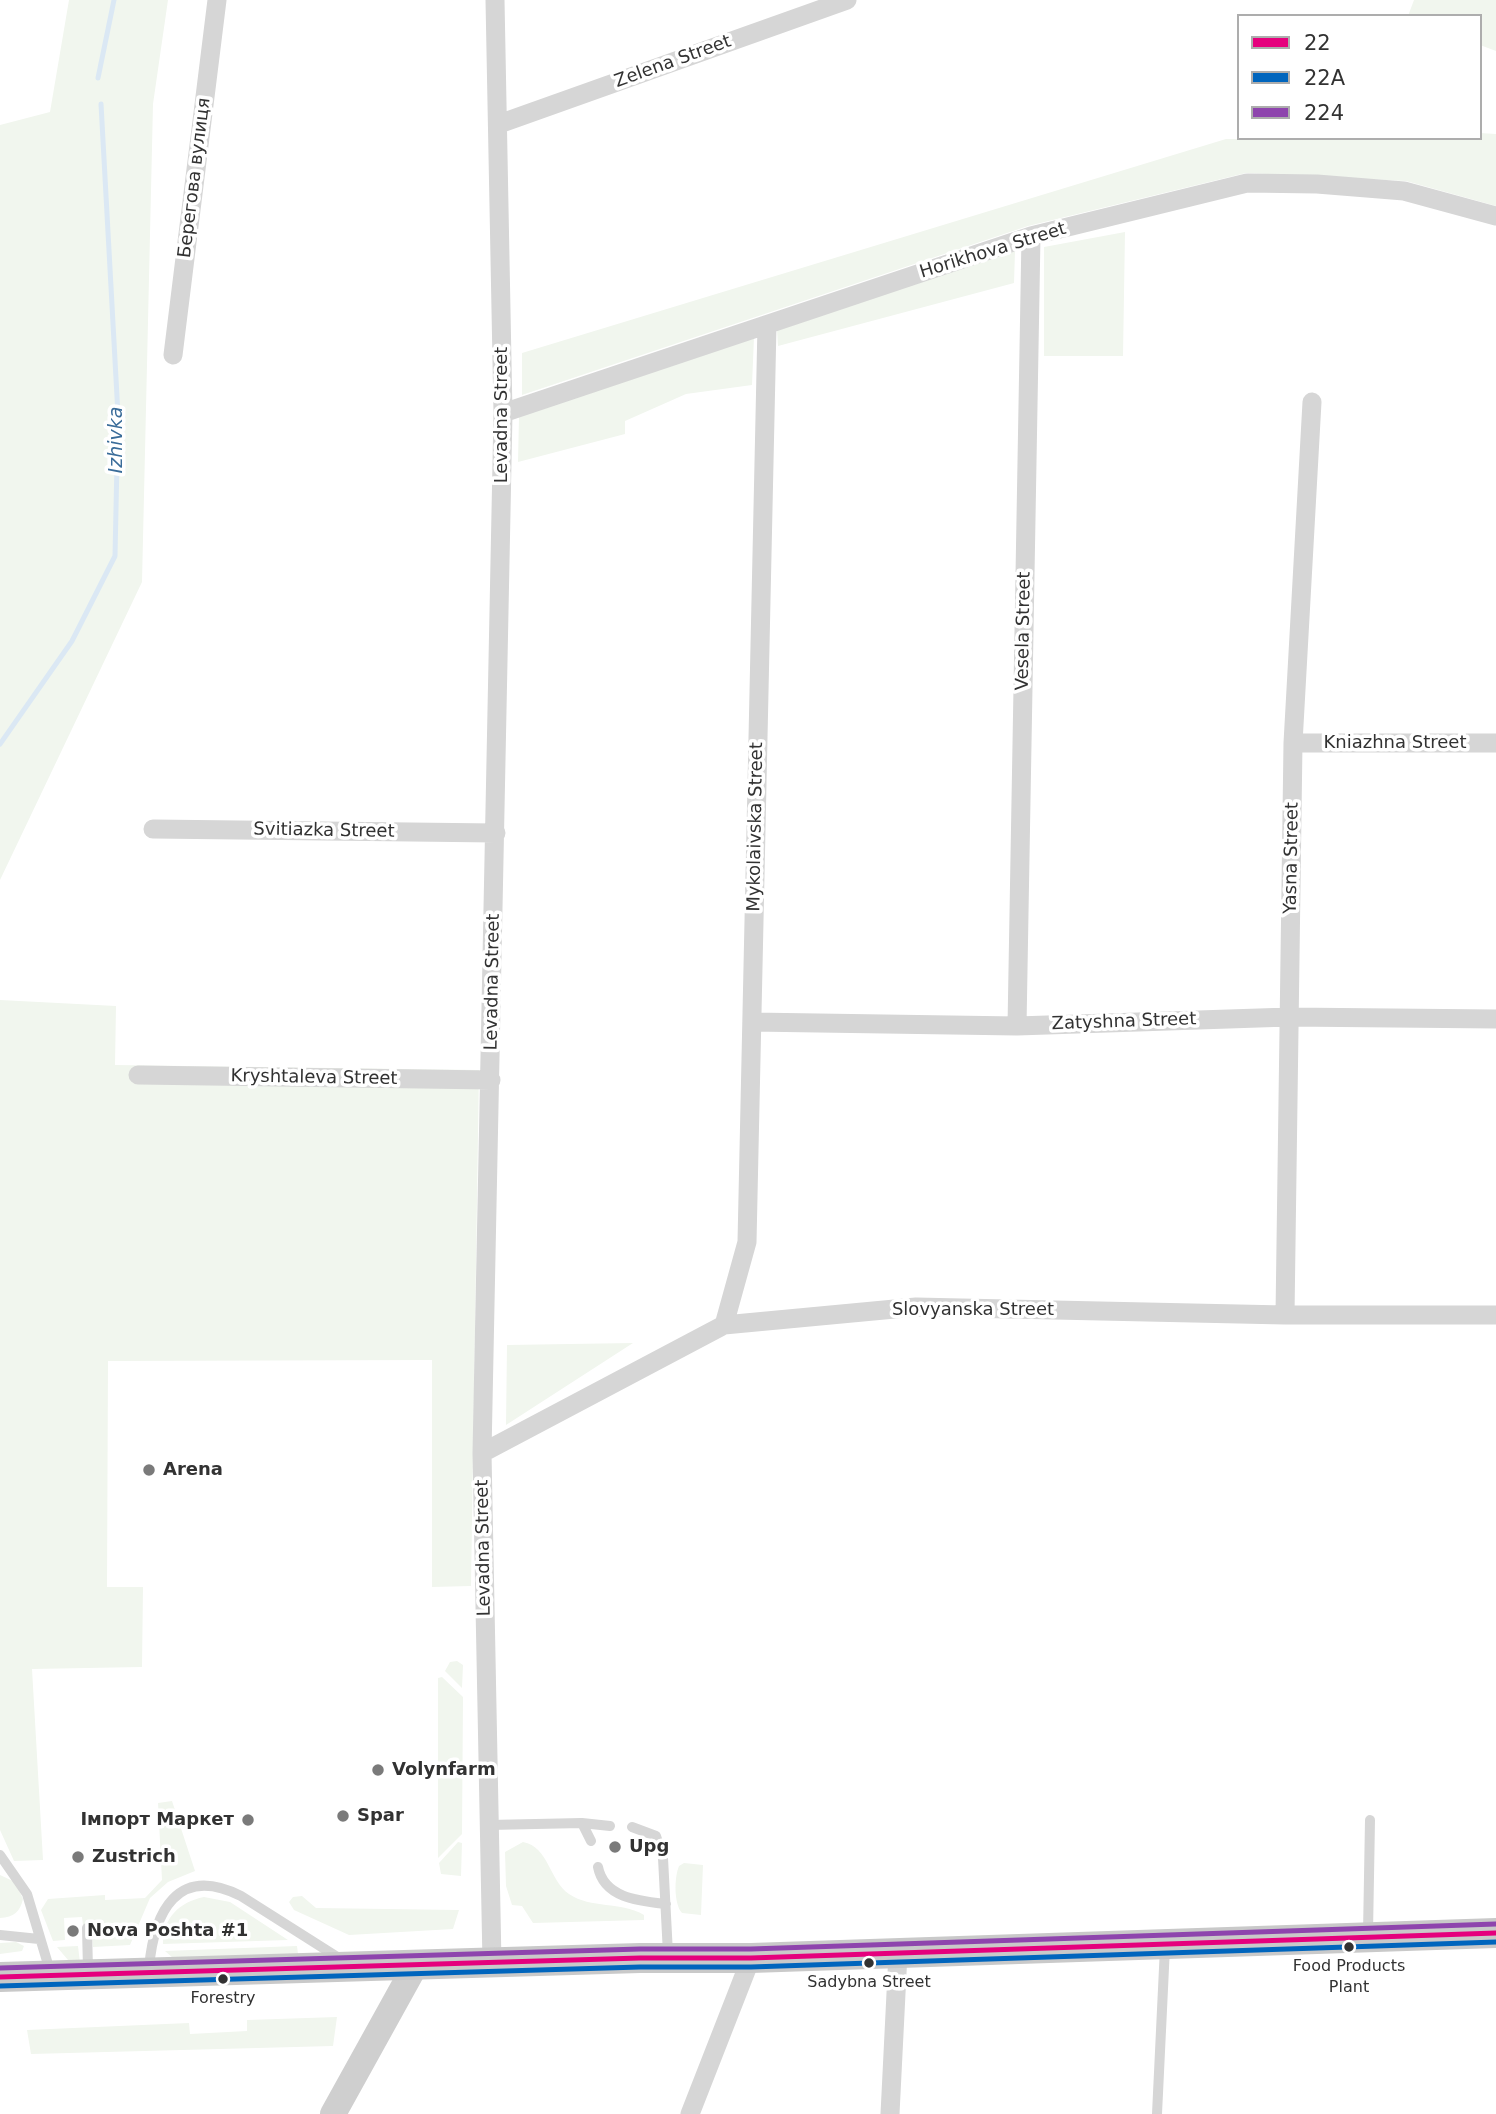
<!DOCTYPE html>
<html>
<head>
<meta charset="utf-8">
<style>
  body { margin:0 }
  #map { position:relative; width:1496px; height:2114px; overflow:hidden; background:#fff; font-family:"DejaVu Sans",sans-serif }
  canvas { display:block }
  .legend { position:absolute; left:1237px; top:14px; width:245px; height:126px; box-sizing:border-box; background:#fff; border:2px solid #adadad; margin:0; padding:9px 12px; list-style:none; font-size:21px; color:#323232 }
  .legend li { display:flex; align-items:center; gap:14px; height:35px }
  .legend b { width:35px; border:2px solid #adadad }
</style>
</head>
<body>
<div id="map">
<canvas width="1496" height="2114"></canvas>
<ul class="legend">
<li><b style="height:9px;background:#e5007d"></b>22</li>
<li><b style="height:9px;background:#0065bd"></b>22А</li>
<li><b style="height:9px;background:#8e44ad"></b>224</li>
</ul>
</div>
<script>
const g = document.querySelector('canvas').getContext('2d');
g.lineJoin = 'round';
function paint(path, color) {
  g.fillStyle = color;
  g.fill(path, 'evenodd');
}
function strokePath(path, color, width, dash) {
  g.strokeStyle = color;
  g.lineWidth = width;
  g.lineCap = dash ? 'butt' : 'round';
  g.setLineDash(dash || []);
  g.stroke(path);
}
function drawText(font, color, halo, rows, align = 'center') {
  g.font = font + ' "DejaVu Sans",sans-serif';
  g.lineWidth = 7;
  g.setLineDash([]);
  g.textBaseline = 'middle';
  g.strokeStyle = halo;
  g.fillStyle = color;
  for (const [text, x, y, turn = 0] of rows) {
    g.save();
    g.translate(x, y);
    g.rotate((+turn || 0) * Math.PI / 180);
    g.textAlign = isNaN(turn) ? turn : align;
    if (halo) g.strokeText(text, 0, 0);
    g.fillText(text, 0, 0);
    g.restore();
  }
}
paint(new Path2D(`
  M 69,0 L 168,0 L 153,104 L 142,582 L 0,880 L 0,125 L 50,112 Z
  M 1414,0 L 1496,0 L 1496,51 L 1480,45 L 1480,16 L 1408,16 Z
  M 1480,133 L 1496,134 L 1496,206 L 1406,181 L 1246,173 L 1028,226 L 522,395 L 522,353 L 1226,139 L 1480,138 Z
  M 1125,232 L 1123,356 L 1044,356 L 1044,247 Z
  M 1015,251 L 1014,283 L 778,346 L 777,330 Z
  M 754,337 L 752,385 L 686,394 L 625,421 L 625,434 L 518,462 L 519,417 Z
  M 0,1000 L 116,1006 L 115,1065 L 479,1070 L 471,1586 L 432,1587 L 432,1360 L 108,1361 L 107,1587 L 143,1587 L 142,1667 L 32,1669 L 43,1860 L 14,1861 L 0,1830 Z
  M 633,1343 L 506,1425 L 507,1345 Z
  M 457,1661 L 463,1665 L 462,1688 L 445,1671 L 450,1662 Z
  M 442,1677 L 463,1697 L 462,1834 L 438,1858 L 438,1678 Z
  M 172,1801 L 195,1871 L 168,1882 L 150,1898 L 130,1945 L 93,1947 L 91,1925 L 83,1925 L 82,1917 L 64,1918 L 65,1940 L 53,1941 L 41,1910 L 48,1899 L 105,1895 L 105,1900 L 145,1898 L 162,1880 L 158,1803 Z
  M 458,1842 L 462,1843 L 461,1876 L 441,1874 L 439,1863 Z
  M 523,1842 C 549,1847 549,1880 569,1894 C 591,1909 621,1901 644,1915 L 644,1920 L 533,1923 L 522,1906 L 512,1905 L 506,1886 L 505,1852 Z
  M 684,1863 L 703,1865 L 701,1915 L 682,1913 C 674,1904 674,1878 679,1866 Z
  M 0,1875 L 15,1882 L 23,1899 C 20,1912 14,1917 0,1918 Z
  M 302,1896 L 316,1908 L 459,1910 L 453,1929 L 349,1935 L 294,1910 L 289,1902 L 293,1897 Z
  M 204,1897 L 230,1902 L 288,1940 L 163,1944 C 163,1918 179,1902 204,1897 Z
  M 16,1942 L 24,1946 L 22,1951 L 0,1954 L 0,1943 Z
  M 78,1946 L 80,1963 L 68,1960 L 57,1947 Z
  M 297,1946 L 298,1954 L 173,1958 L 165,1951 Z
  M 337,2017 L 333,2046 L 31,2054 L 27,2030 L 189,2023 L 190,2034 L 247,2031 L 247,2020 Z`), '#f1f6ee');
strokePath(new Path2D(`
  M 98,78 L 114,0
  M 0,744 L 72,641 L 115,556 L 118,415 L 101,104`), '#dbe8f4', 5);
strokePath(new Path2D(`
  M 582,1823 L 591,1841
  M 489,1825 L 582,1823 L 610,1826
  M 632,1827 L 656,1836 L 663,1858 L 668,1954
  M 0,1855 L 27,1894 L 50,1971
  M 598,1867 C 604,1898 639,1901 666,1904
  M 87,1928 L 88,1970
  M 1368,1933 L 1370,1820
  M 0,1935 L 39,1939
  M 149,1968 C 154,1912 177,1864 241,1896 L 342,1960
  M 1157,2114 L 1165,1947`), '#d6d6d6', 10);
strokePath(new Path2D(`
  M 499,124 L 847,0
  M 173,355 L 217,0
  M 503,413 L 1031,236 L 1247,183 L 1317,184 L 1404,191 L 1496,216
  M 1293,743 L 1496,743
  M 153,829 L 496,833
  M 752,1022 L 1017,1026 L 1289,1017 L 1496,1019
  M 1017,1026 L 1031,236
  M 138,1075 L 491,1080
  M 1285,1315 L 1293,743 L 1312,402
  M 724,1325 L 747,1242 L 767,325
  M 482,1453 L 724,1325 L 916,1307 L 1285,1315 L 1496,1315
  M 492,1963 L 482,1453 L 503,413 L 495,0
  M 690,2114 L 751,1958
  M 890,2114 L 898,1953`), '#d6d6d6', 19);
strokePath(new Path2D(`
  M 333,2114 L 415,1966`), '#cfcfcf', 26);
strokePath(new Path2D(`
  M 0,1977 L 640,1958 L 751,1958 L 1496,1933`), '#c9c9c9', 30);
strokePath(new Path2D(`
  M 0,1977 L 640,1958 L 751,1958 L 1496,1933`), '#e5007d', 5);
strokePath(new Path2D(`
  M 0,1986 L 640,1967 L 751,1967 L 1496,1942`), '#0065bd', 5);
strokePath(new Path2D(`
  M 0,1968 L 640,1949 L 751,1949 L 1496,1924`), '#8e44ad', 5);
for (const [x, y, r, color] of [
  [149,1470,7,"#7a7a7a"],
  [378,1770,7,"#7a7a7a"],
  [343,1816,7,"#7a7a7a"],
  [248,1820,7,"#7a7a7a"],
  [615,1847,7,"#7a7a7a"],
  [78,1857,7,"#7a7a7a"],
  [73,1931,7,"#7a7a7a"],
  [1349,1947,6,"#323232"],
  [869,1963,6,"#323232"],
  [223,1979,6,"#323232"]
]) {
  const dot = new Path2D();
  dot.arc(x, y, r, 0, 2 * Math.PI);
  g.fillStyle = color;
  g.fill(dot);
  strokePath(dot, '#fff', 2.5);
}
drawText('16px', '#323232', '#fff', [
  ["Food Products",1349,1967],
  ["Plant",1349,1988],
  ["Sadybna Street",869,1983],
  ["Forestry",223,1999]
]);
drawText('18px', '#323232', '#fff', [
  ["Zelena Street",673,62,-20],
  ["Берегова вулиця",195,178,-83],
  ["Horikhova Street",993,251,-17],
  ["Levadna Street",502,415,-90],
  ["Vesela Street",1024,631,-89],
  ["Kniazhna Street",1395,743],
  ["Mykolaivska Street",756,827,-89],
  ["Svitiazka Street",324,831,1],
  ["Yasna Street",1292,858,-89],
  ["Levadna Street",493,982,-89],
  ["Zatyshna Street",1124,1022,-2],
  ["Kryshtaleva Street",314,1078,1],
  ["Slovyanska Street",973,1310],
  ["Levadna Street",484,1548,-91]
]);
drawText('bold 18px', '#323232', '#fff', [
  ["Arena",163,1470],
  ["Volynfarm",392,1770],
  ["Spar",357,1816],
  ["Імпорт Маркет",234,1820,"right"],
  ["Upg",629,1847],
  ["Zustrich",92,1857],
  ["Nova Poshta #1",87,1931]
], 'left');
drawText('italic 19px', '#3a6c99', '#fff', [
  ["Izhivka",117,440,-90]
]);
</script>
</body>
</html>
